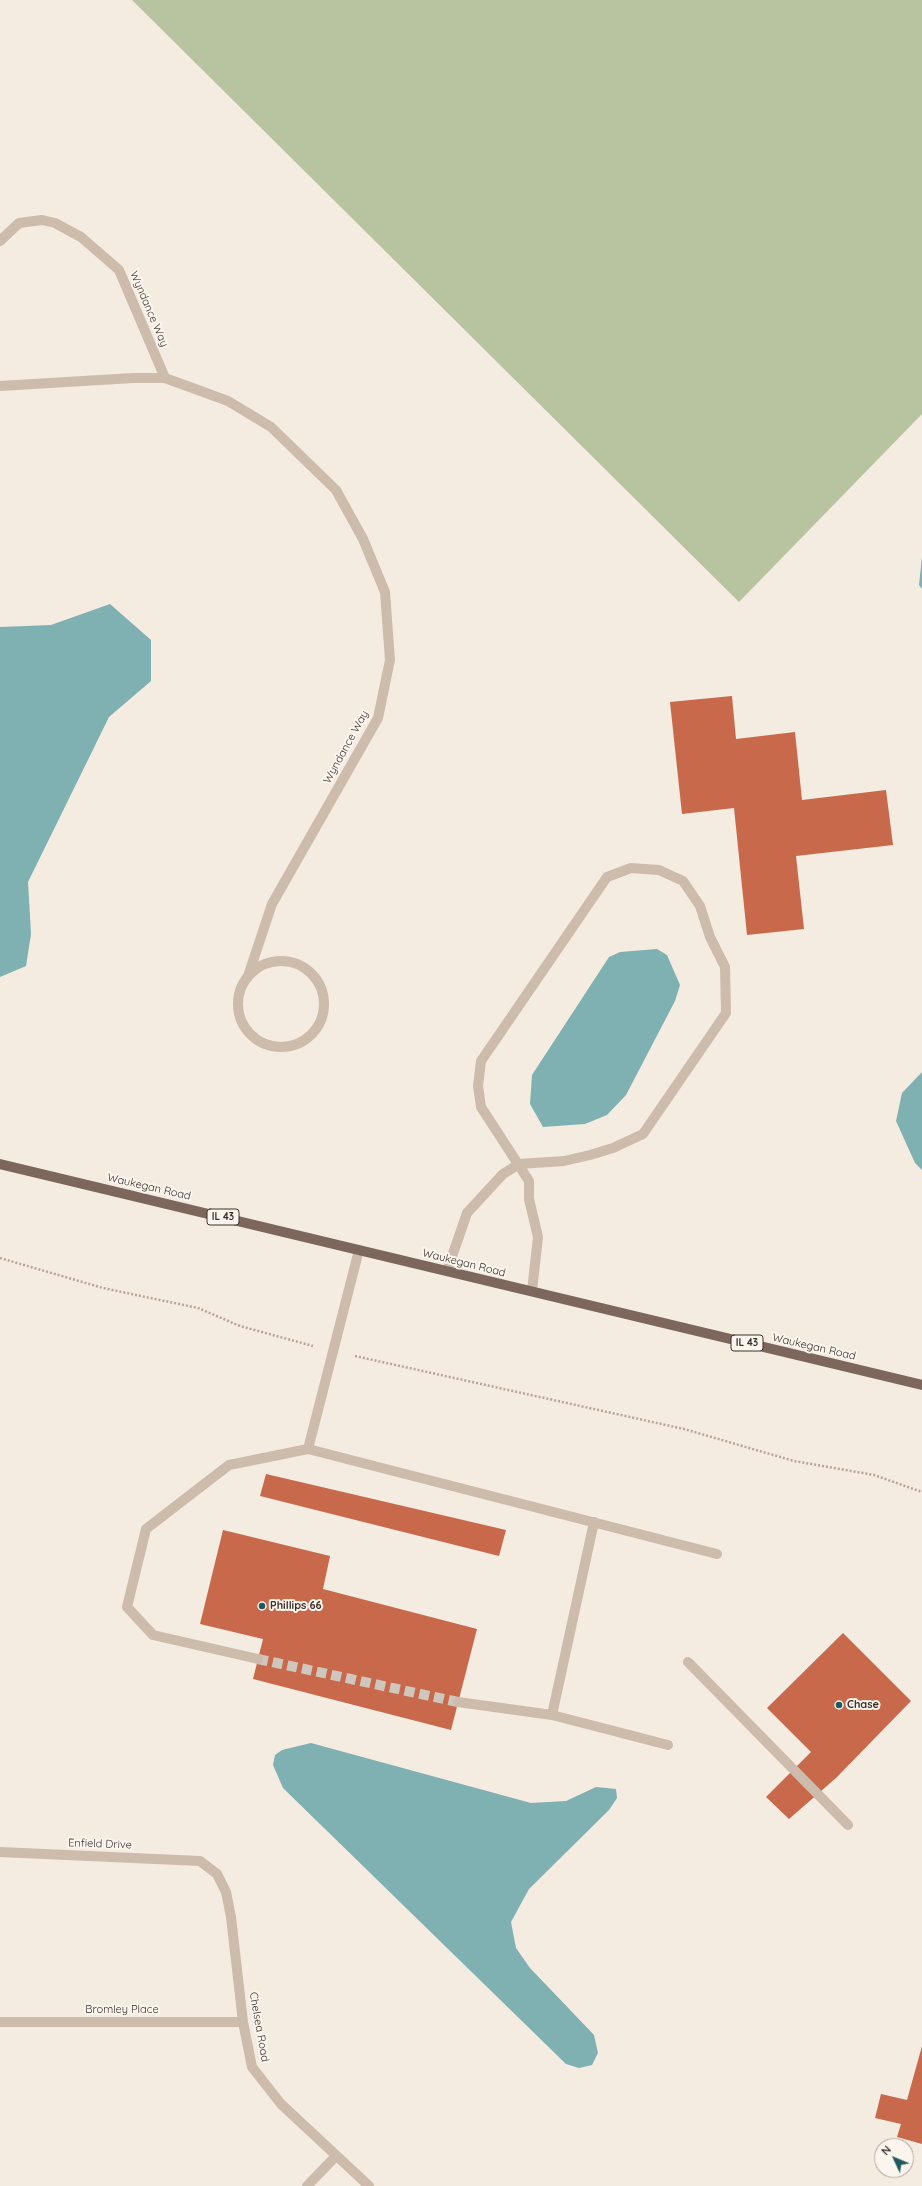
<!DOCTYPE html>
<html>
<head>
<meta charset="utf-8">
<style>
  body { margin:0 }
  #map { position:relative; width:922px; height:2186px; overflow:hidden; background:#f4ebe1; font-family:Quicksand,sans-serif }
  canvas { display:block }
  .north { position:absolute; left:874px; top:2138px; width:40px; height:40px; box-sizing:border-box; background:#fbf5ee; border:1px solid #aea6a0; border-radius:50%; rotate:314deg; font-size:11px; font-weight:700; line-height:16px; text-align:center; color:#3b302b }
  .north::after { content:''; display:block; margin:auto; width:14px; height:18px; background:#1f5a5e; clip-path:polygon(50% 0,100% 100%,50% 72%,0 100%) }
</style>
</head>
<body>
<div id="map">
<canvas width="922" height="2186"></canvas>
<div class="north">N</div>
</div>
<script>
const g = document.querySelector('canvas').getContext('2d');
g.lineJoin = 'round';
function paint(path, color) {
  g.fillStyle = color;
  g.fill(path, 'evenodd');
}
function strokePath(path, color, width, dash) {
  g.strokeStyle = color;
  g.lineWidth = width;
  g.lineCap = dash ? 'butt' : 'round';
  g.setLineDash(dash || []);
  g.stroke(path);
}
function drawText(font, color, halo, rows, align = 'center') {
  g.font = font + ' Quicksand,sans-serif';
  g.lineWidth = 4;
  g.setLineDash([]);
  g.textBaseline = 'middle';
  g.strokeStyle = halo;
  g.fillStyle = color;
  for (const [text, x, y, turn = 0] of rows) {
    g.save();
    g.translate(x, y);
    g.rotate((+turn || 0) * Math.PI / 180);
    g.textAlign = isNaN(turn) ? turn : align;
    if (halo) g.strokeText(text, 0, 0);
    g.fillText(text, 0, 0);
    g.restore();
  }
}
paint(new Path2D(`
  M 132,0 L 922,0 L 922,414 L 739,602 Z`), '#b8c4a0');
paint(new Path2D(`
  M 922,557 L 922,589 L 919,585 Z
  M 110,604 L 151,640 L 151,681 L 109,717 L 28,882 L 31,934 L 26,966 L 0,977 L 0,627 L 51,625 Z
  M 657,949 L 667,955 L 680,985 L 675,1001 L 626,1095 L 607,1115 L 585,1124 L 543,1127 L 530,1104 L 532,1075 L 609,957 L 620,952 Z
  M 922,1072 L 922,1170 L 915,1163 L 896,1121 L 902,1093 Z
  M 311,1743 L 531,1803 L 566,1801 L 596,1787 L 616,1789 L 617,1798 L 609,1810 L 529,1889 L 511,1922 L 516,1948 L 530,1968 L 594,2035 L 598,2053 L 592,2065 L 579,2068 L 566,2064 L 283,1788 L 273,1765 L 275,1755 L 282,1750 Z`), '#7fb0b2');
paint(new Path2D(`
  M 732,696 L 736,739 L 795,732 L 802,800 L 886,790 L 893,845 L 796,856 L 804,929 L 747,935 L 734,808 L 682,814 L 670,702 Z
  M 266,1474 L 506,1530 L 499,1556 L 260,1496 Z
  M 223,1530 L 330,1556 L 323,1589 L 477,1629 L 451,1730 L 253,1679 L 263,1639 L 200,1624 Z
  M 843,1633 L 911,1701 L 836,1778 L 789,1819 L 766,1797 L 811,1752 L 767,1708 Z
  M 922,2046 L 922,2144 L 897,2137 L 901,2124 L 875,2118 L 881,2094 L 907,2100 Z`), '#c8694b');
strokePath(new Path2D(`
  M 258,1659 L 458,1702`), '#cfc6bd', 10, [10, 5]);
strokePath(new Path2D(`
  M 0,1258 L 103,1288 L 198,1308 L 240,1326 L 313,1346
  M 355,1356 L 684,1429 L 794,1461 L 874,1475 L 922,1492`), '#b9a596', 2.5, [2, 2]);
strokePath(new Path2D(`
  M 0,241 L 19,223 L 42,220 L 55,223 L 81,237 L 119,270 L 165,378
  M 0,386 L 133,378 L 165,378 L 228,401 L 271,427 L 336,490 L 363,539 L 385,592 L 390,660 L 378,718 L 272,904 L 248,976
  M238 1004a43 43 0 1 1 86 0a43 43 0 1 1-86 0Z
  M 447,1271 L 467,1213 L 503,1174 L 519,1164 L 564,1161 L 590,1155 L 613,1148 L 643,1134 L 726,1013 L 725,967 L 710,937 L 700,906 L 683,881 L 659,870 L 631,868 L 607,877 L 481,1061 L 478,1086 L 481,1107 L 529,1181 L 529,1199 L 538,1237 L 532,1291
  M 308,1449 L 359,1250
  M 258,1659 L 153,1635 L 127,1607 L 146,1529 L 229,1465 L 308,1449 L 717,1554
  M 688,1662 L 848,1825
  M 458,1702 L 552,1715 L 668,1745
  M 552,1715 L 594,1522
  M 0,1852 L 200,1861 L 217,1874 L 226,1892 L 231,1917 L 243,2022 L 252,2067 L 281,2104 L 369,2186
  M 0,2022 L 243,2022
  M 307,2186 L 336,2156`), '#cdbbac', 10);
strokePath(new Path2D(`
  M 0,1164 L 922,1385`), '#7d675c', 10);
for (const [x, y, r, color] of [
  [262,1606,4,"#1f5a5e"],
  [839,1705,4,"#1f5a5e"]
]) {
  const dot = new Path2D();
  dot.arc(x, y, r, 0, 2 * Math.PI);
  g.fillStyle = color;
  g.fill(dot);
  strokePath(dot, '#fbf5ee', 1.5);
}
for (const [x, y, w] of [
  [223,1217,32],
  [747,1343,32]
]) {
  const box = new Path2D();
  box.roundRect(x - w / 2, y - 8, w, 16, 3);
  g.fillStyle = '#fbf5ee';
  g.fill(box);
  strokePath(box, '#3b302b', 1);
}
drawText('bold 10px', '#3b302b', null, [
  ["IL 43",223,1217],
  ["IL 43",747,1343]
]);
drawText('11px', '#3b302b', '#fbf5ee', [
  ["Wyndance Way",149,309,67],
  ["Wyndance Way",346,747,-61],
  ["Waukegan Road",149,1187,13],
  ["Waukegan Road",464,1263,14],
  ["Waukegan Road",814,1347,13],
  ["Enfield Drive",100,1844,2],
  ["Bromley Place",122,2010],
  ["Chelsea Road",259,2027,80]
]);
drawText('bold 11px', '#3b302b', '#fbf5ee', [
  ["Phillips 66",270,1606],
  ["Chase",847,1705]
], 'left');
</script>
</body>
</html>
